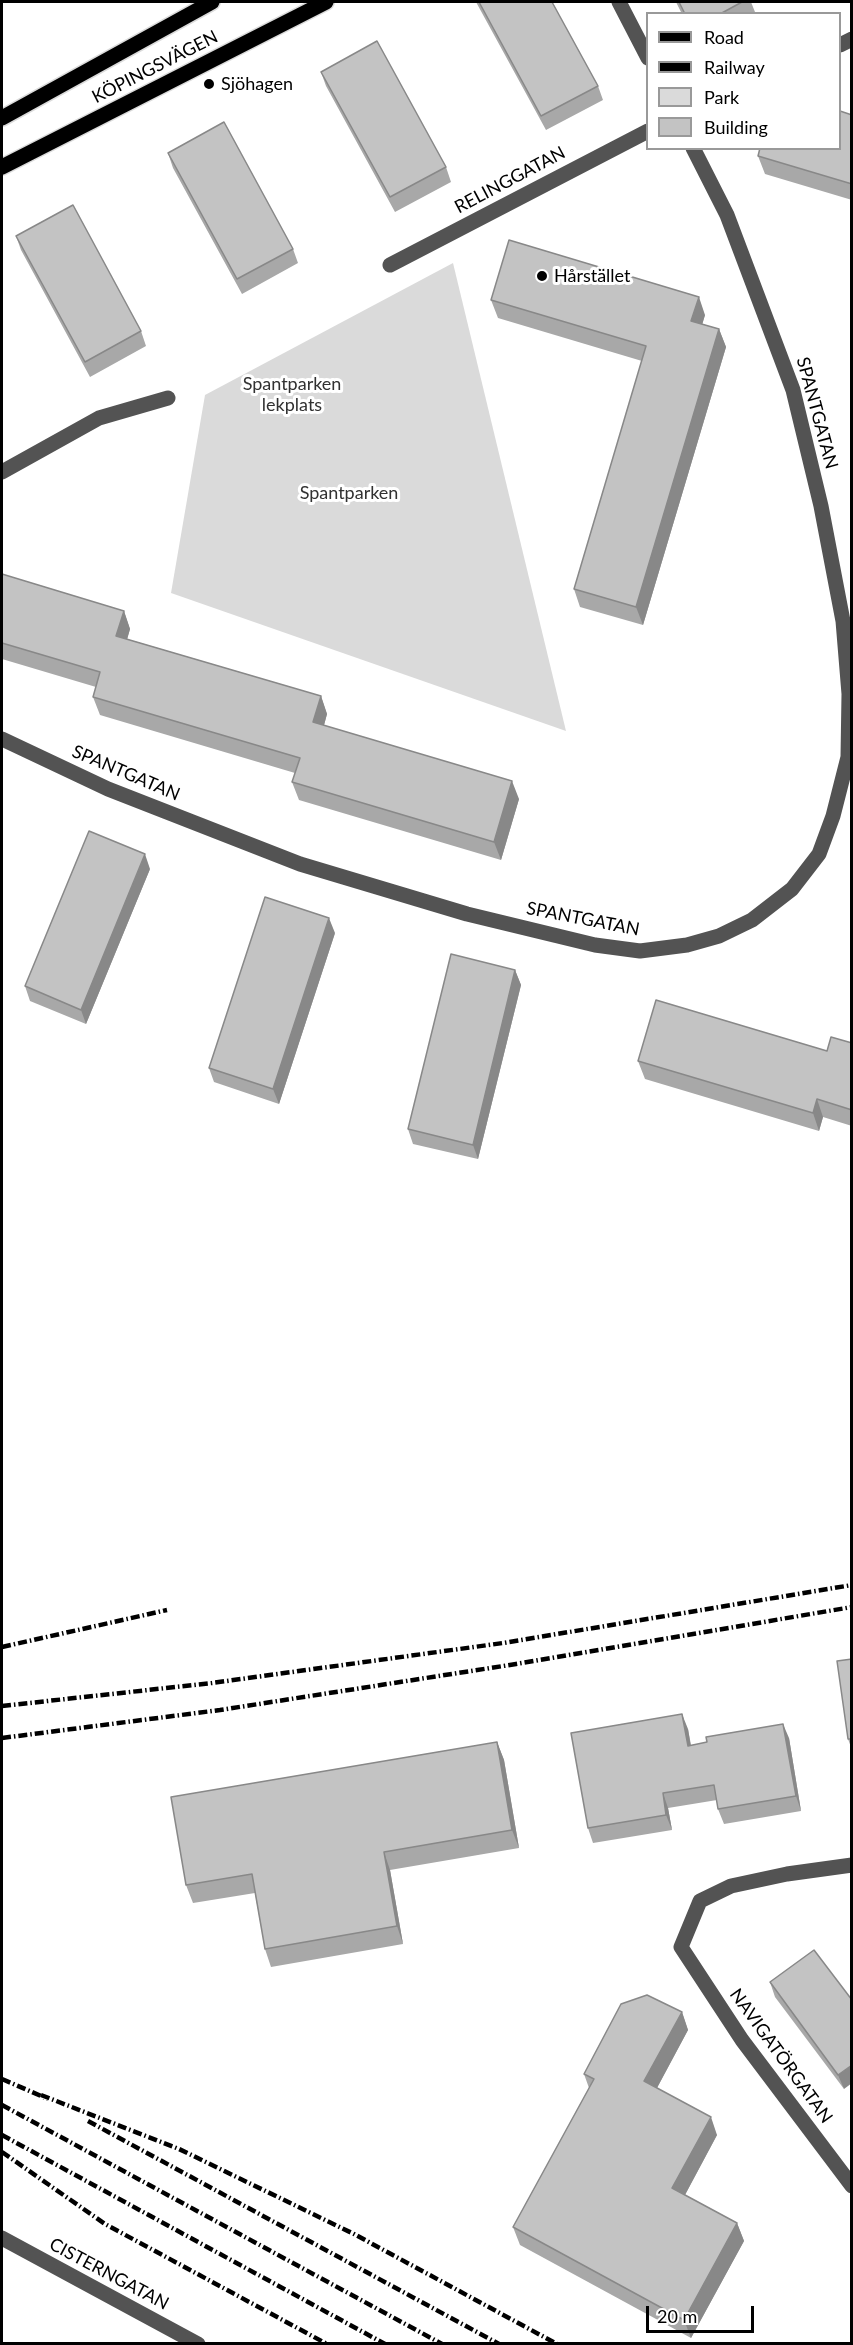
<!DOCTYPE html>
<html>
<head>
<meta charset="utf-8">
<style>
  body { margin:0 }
  #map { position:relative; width:853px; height:2345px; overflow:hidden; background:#fff; font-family:Lato,sans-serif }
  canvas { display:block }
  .frame { position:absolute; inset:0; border:3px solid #000; pointer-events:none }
  .legend { position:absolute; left:646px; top:12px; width:195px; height:138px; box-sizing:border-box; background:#fff; border:2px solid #999; margin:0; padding:8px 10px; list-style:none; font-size:18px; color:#000 }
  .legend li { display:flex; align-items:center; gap:12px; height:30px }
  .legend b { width:30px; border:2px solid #999 }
  .scale { position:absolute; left:646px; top:2306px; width:108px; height:27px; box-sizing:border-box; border:3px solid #000; border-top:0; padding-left:8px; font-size:18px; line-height:21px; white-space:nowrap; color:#000; -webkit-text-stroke:4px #fff; paint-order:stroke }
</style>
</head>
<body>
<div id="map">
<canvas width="853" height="2345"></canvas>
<div class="frame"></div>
<ul class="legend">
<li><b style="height:8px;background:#000"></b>Road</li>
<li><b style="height:8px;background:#000"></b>Railway</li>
<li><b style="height:16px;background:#dadada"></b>Park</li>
<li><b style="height:16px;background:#c3c3c3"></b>Building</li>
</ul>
<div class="scale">20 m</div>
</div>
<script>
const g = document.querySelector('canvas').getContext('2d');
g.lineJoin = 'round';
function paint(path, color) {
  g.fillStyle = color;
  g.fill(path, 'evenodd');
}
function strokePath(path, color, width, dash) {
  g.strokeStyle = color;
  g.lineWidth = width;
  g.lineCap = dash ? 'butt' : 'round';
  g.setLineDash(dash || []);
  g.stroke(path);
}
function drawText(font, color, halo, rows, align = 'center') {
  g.font = font + ' Lato,sans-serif';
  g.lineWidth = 6;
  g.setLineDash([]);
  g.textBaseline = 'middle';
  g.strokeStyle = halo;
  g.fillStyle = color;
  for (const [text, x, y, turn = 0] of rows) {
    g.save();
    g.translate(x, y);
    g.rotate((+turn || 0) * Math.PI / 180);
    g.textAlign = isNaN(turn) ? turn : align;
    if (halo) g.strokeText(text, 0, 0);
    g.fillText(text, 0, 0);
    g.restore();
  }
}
paint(new Path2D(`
  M 453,263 L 566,731 L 171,593 L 205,395 Z`), '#dadada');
const major = new Path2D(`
  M 2,118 L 212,2
  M 2,167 L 326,2`);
strokePath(major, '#dbdbdb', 18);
strokePath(new Path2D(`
  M 619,2 L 648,58
  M 840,45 L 852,39
  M 390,265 L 648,131
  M 2,472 L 99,418 L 168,398
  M 2,739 L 108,789 L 300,864 L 467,914 L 595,945 L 640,951 L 687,945 L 719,936 L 752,920 L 792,889 L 819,854 L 833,816 L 848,757 L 849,694 L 843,621 L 821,506 L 793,390 L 727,215 L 693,148
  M 852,1865 L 787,1874 L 731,1886 L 700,1901 L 681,1947 L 742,2040 L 852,2186
  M 2,2238 L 198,2344`), '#535353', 15);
strokePath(major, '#000', 15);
strokePath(new Path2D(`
  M 2,1647 L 167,1610
  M 2,1706 L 212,1683 L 503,1643 L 852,1585
  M 2,1738 L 220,1710 L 516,1664 L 852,1607
  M 2,2079 L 48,2099
  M 41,2095 L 179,2149 L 354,2234 L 557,2344
  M 2,2105 L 442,2344
  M 88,2121 L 499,2344
  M 2,2135 L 385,2344
  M 2,2152 L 105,2224 L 327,2344`), '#000', 4.5, [9, 3, 1.5, 3]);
paint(new Path2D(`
  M 476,2 L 552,2 L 598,86 L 603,100 L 546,130 Z
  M 676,2 L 751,2 L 755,12 L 753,14 L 682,14 Z
  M 321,72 L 446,167 L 451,182 L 395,212 L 326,86 Z
  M 852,115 L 852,200 L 765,174 L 758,156 Z
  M 168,153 L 293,249 L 298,263 L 242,294 L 173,168 Z
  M 16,236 L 141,331 L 146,346 L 90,377 L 21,250 Z
  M 491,300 L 705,315 L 702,324 L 719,329 L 726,347 L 643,625 L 580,607 L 574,589 L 642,361 L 498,318 Z
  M 2,574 L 124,611 L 130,629 L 127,639 L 321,696 L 327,714 L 324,725 L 519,799 L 501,860 L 299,800 L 292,782 L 295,773 L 100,715 L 93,697 L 96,687 L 2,659 Z
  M 150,869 L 86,1024 L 30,1001 L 25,986 Z
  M 335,933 L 279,1104 L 214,1082 L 209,1068 Z
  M 515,970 L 521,985 L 478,1159 L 413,1144 L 408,1129 Z
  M 852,1043 L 852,1126 L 823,1117 L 819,1131 L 645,1079 L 638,1061 L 827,1051 Z
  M 852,1659 L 852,1750 L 848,1739 Z
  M 688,1729 L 691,1745 L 789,1738 L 801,1811 L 724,1824 L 718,1809 L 717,1800 L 668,1808 L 672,1830 L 593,1843 L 588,1828 Z
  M 497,1742 L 504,1760 L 519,1848 L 390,1870 L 403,1944 L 271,1967 L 265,1949 L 255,1893 L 193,1903 L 186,1885 Z
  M 814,1950 L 844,2089 L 775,1997 L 770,1982 Z
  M 682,2012 L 688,2030 L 657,2088 L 717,2135 L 685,2195 L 737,2223 L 744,2241 L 691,2338 L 520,2245 L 513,2227 L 589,2088 L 584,2074 Z`), '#a8a8a8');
paint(new Path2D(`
  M 699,297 L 705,315 L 698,339 L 691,321 Z
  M 719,329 L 726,347 L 643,625 L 636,607 Z
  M 124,611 L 130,629 L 123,654 L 116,636 Z
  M 321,696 L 327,714 L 320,740 L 313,722 Z
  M 512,781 L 519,799 L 501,860 L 494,842 Z
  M 145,854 L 150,869 L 86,1024 L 81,1010 Z
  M 329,918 L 335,933 L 279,1104 L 273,1089 Z
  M 515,970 L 521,985 L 478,1159 L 473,1145 Z
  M 817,1099 L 823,1117 L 819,1131 L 813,1113 Z
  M 682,1714 L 688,1729 L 693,1760 L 688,1746 Z
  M 783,1724 L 789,1738 L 801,1811 L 796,1796 Z
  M 497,1742 L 504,1760 L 519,1848 L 512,1830 Z
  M 663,1793 L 668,1808 L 672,1830 L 666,1815 Z
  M 384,1852 L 390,1870 L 403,1944 L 397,1926 Z
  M 682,2012 L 688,2030 L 651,2099 L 644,2081 Z
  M 852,2065 L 852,2083 L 844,2089 L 838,2075 Z
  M 711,2117 L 717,2135 L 679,2206 L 672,2188 Z
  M 737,2223 L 744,2241 L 691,2338 L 684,2320 Z`), '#888');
const building = new Path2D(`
  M 479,2 L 552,2 L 598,86 L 541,116 Z
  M 679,2 L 742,2 L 720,14 L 685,14 Z
  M 377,41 L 446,167 L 390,197 L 321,72 Z
  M 840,111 L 852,115 L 852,184 L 758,156 L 760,148 L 840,148 Z
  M 224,122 L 293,249 L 237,279 L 168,153 Z
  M 73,205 L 141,331 L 85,362 L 16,236 Z
  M 509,240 L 699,297 L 691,321 L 719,329 L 636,607 L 574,589 L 646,346 L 491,300 Z
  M 2,574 L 124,611 L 116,636 L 321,696 L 313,722 L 512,781 L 494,842 L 292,782 L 300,758 L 93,697 L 100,672 L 2,643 Z
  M 89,831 L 145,854 L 81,1010 L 25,986 Z
  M 265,897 L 329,918 L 273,1089 L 209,1068 Z
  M 451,954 L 515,970 L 473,1145 L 408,1129 Z
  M 656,1000 L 827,1051 L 831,1037 L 852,1043 L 852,1110 L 817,1099 L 813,1113 L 638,1061 Z
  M 852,1659 L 852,1739 L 848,1739 L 837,1661 Z
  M 682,1714 L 688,1746 L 707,1742 L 706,1737 L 783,1724 L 796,1796 L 718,1809 L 714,1785 L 663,1793 L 666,1815 L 588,1828 L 571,1733 Z
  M 497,1742 L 512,1830 L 384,1852 L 397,1926 L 265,1949 L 252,1874 L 186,1885 L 171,1797 Z
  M 814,1950 L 852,2000 L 852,2065 L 838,2075 L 770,1982 Z
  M 647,1995 L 682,2012 L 644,2081 L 711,2117 L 672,2188 L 737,2223 L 684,2320 L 513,2227 L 594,2079 L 584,2074 L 621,2004 Z`);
paint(building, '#c3c3c3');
strokePath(building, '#888', 1.5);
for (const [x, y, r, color] of [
  [209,84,6,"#000"],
  [542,276,6,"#000"]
]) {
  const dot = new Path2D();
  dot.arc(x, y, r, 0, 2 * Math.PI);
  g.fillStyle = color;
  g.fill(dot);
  strokePath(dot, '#fff', 2);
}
drawText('18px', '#000', '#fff', [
  ["KÖPINGSVÄGEN",155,67,-27],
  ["RELINGGATAN",510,180,-28],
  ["SPANTGATAN",817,413,75],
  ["SPANTGATAN",126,773,23],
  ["SPANTGATAN",583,919,11],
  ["NAVIGATÖRGATAN",781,2056,54],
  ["CISTERNGATAN",109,2274,28]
]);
drawText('18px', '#000', '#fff', [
  ["Sjöhagen",221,84],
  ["Hårstället",554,276]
], 'left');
drawText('18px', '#313131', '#fff', [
  ["Spantparken",292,384],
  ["lekplats",292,405],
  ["Spantparken",349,493]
]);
</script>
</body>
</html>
